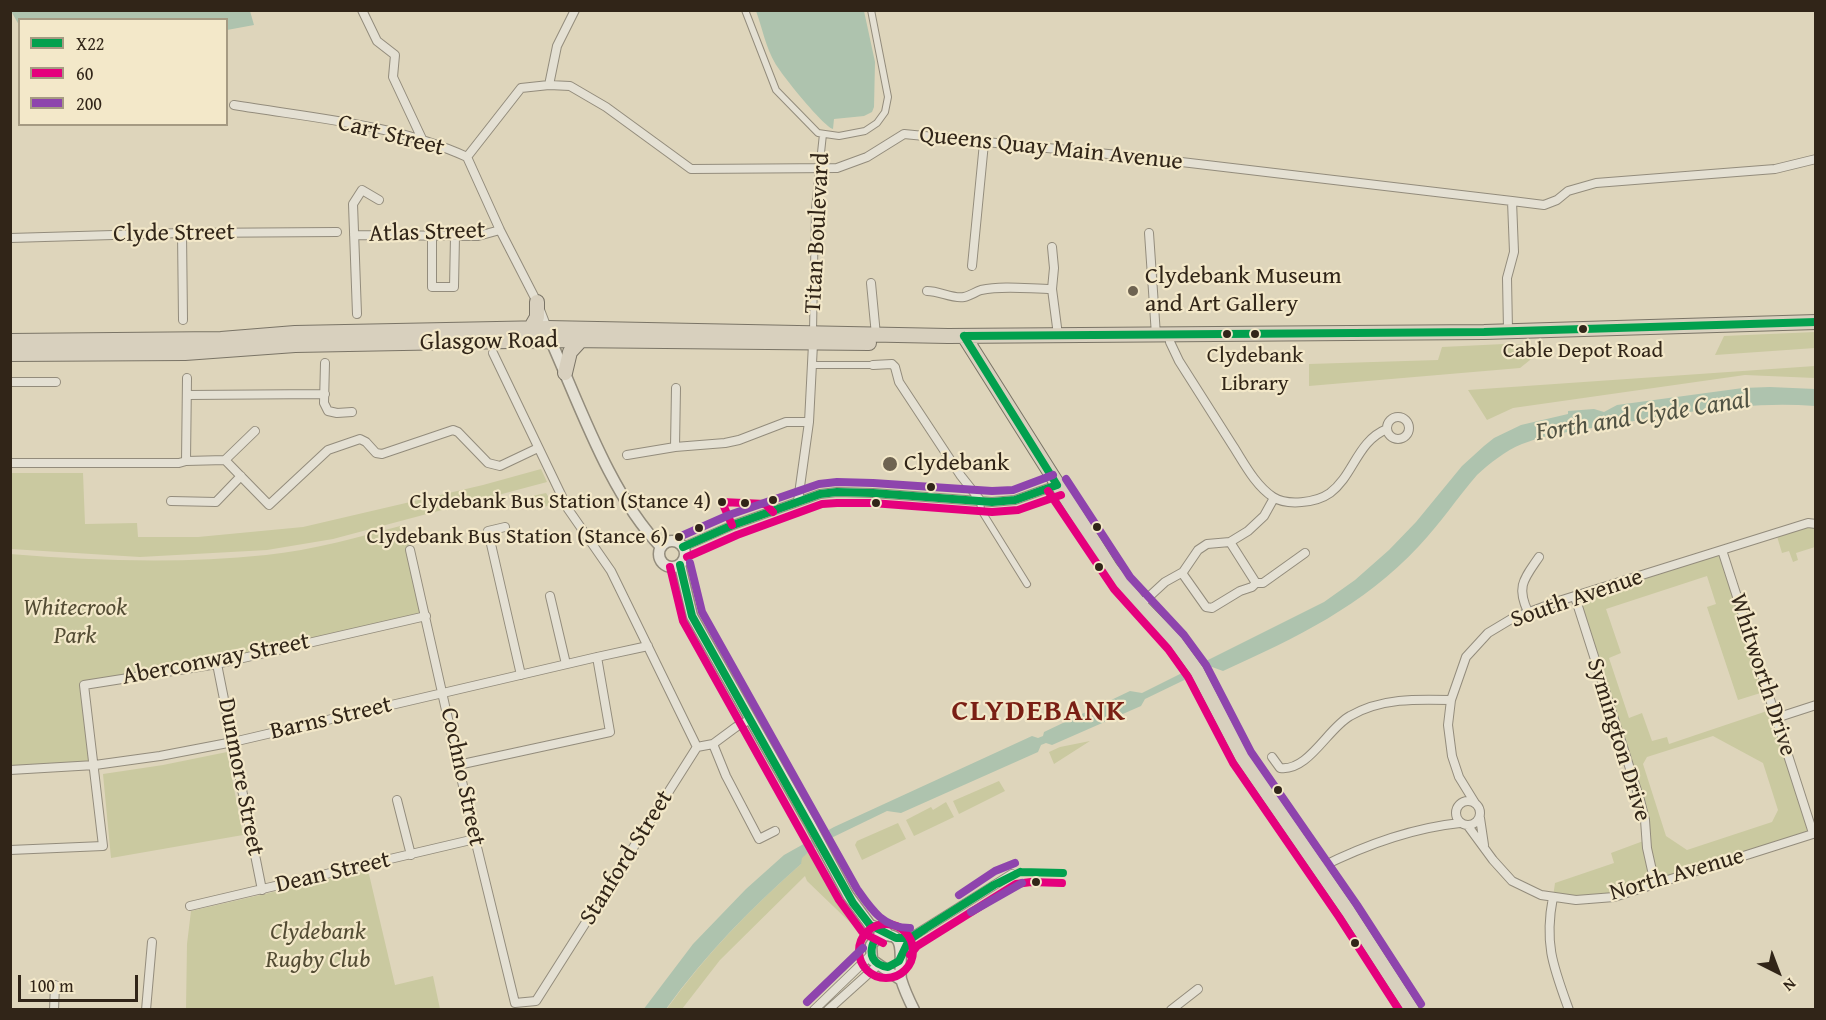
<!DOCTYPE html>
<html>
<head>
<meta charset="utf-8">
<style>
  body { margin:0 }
  #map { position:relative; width:1826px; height:1020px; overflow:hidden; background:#ded5bb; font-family:"Gentium Book Plus",serif }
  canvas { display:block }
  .frame { position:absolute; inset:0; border:12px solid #312518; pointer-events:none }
  .legend { position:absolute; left:18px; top:18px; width:210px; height:108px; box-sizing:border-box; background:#f3e8c9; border:2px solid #a59a82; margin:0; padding:8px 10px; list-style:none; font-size:18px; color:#312518 }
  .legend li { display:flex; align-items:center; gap:12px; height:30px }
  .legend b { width:30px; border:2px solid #a59a82 }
  .north { position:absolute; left:1748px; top:942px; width:60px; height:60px; -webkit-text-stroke:4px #f3e8c9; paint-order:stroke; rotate:138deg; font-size:16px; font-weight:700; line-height:24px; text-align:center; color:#312518 }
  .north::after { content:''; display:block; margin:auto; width:21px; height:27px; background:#312518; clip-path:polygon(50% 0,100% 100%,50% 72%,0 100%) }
  .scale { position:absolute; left:18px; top:975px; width:120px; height:27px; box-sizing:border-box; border:3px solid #312518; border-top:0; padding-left:8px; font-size:18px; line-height:21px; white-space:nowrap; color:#312518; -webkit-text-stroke:4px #f3e8c9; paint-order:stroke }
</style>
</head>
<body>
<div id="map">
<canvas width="1826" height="1020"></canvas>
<div class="frame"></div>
<ul class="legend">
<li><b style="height:8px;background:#02a04e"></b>X22</li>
<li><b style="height:8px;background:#e5007d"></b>60</li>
<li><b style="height:8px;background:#8e44ad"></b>200</li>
</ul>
<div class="north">N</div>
<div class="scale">100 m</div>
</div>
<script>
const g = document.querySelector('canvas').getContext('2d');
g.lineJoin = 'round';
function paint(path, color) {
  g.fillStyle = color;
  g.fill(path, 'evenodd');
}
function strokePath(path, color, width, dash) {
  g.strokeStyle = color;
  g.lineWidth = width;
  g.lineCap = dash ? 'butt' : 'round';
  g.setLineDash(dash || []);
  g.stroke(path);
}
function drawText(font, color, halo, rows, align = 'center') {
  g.font = font + ' "Gentium Book Plus",serif';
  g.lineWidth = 4.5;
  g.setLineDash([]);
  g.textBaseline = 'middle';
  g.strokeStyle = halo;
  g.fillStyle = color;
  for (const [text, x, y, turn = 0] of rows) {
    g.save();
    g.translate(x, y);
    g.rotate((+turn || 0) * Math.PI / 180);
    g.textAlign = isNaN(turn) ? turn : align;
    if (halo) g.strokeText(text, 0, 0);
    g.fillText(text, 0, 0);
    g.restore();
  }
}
paint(new Path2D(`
  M 1815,332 L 1815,348 L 1715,355 L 1724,336 Z
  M 1504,344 L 1531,345 L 1535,356 L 1520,368 L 1309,386 L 1309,364 L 1438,360 L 1442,347 Z
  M 1815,366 L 1815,378 L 1745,375 L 1513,408 L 1487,420 L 1468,390 Z
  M 541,469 L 547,482 L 333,539 L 267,550 L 140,557 L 11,549 L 11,473 L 83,473 L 85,524 L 137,523 L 138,537 L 198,537 L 303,527 L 483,485 Z
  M 546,493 L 553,504 L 535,510 L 519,499 Z
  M 1815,524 L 1815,547 L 1796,553 L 1798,560 L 1793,562 L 1789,551 L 1782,553 L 1776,533 Z
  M 404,525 L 426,616 L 217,664 L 85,684 L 95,765 L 11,770 L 10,554 C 96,561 181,564 266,555 C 313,550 359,537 404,525 Z
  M 1722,550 L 1767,691 L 1738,700 L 1707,607 L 1716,604 L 1707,576 L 1606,609 L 1621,653 L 1609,658 L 1629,718 L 1642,713 L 1652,741 L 1667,737 L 1669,744 L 1773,709 L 1813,833 L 1614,897 L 1553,897 L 1555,883 L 1614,863 L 1611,853 L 1646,840 L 1645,820 L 1575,597 ZM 1713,736 L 1763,763 L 1778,810 L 1772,822 L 1687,850 L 1666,836 L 1643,764 L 1647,757 Z
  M 1090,741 L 1054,764 L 1049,752 L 1060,747 Z
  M 227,752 L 243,835 L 111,858 L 103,774 L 163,765 Z
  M 999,781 L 1005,791 L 959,814 L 953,801 Z
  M 946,802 L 954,817 L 914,836 L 906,820 L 931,807 L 933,810 Z
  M 898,823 L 906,839 L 862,860 L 855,845 L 857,841 Z
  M 812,849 L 859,931 L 807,881 L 805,876 L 720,960 L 682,1009 L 666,1010 C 705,955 751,908 801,864 L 801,858 Z
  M 368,870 L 395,985 L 433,976 L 440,1009 L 186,1009 L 187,944 L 191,911 Z`), '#cac9a0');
paint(new Path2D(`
  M 11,11 L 250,11 L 254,25 L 227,30 L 226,20 L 20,20 L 19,25 Z
  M 756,11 L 864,11 L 875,62 L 874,107 L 872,112 L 864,116 L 834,119 L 833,129 C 823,126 781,74 775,63 C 766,48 762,27 756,11 Z
  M 1770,387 L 1815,389 L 1815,406 C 1747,401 1679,413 1611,425 C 1582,430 1550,433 1522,444 C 1505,451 1490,463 1477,475 C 1457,498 1440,524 1419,546 C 1363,606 1296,638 1223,671 L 1212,667 L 1205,670 L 1145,699 L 1141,706 L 1052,745 L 1046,743 L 1041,745 L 1038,752 L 901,813 L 887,811 L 827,840 L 812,849 L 802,858 L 801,864 C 751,908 705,955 666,1009 L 643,1010 L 693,944 L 746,889 L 784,855 L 834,827 L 1032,736 L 1038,738 L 1043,736 L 1044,732 L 1130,691 L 1142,693 L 1324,602 L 1355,580 L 1389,550 L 1416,522 L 1462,466 L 1484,446 L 1494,438 L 1521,425 L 1568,414 L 1568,411 L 1594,409 L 1604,412 L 1617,405 L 1743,388 Z`), '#aec3ae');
const pedestrian = new Path2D(`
  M 745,10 L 776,90 L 818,133 L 839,136 L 865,131 L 877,123 L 885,112 L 888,97 L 871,10
  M 813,333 L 815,209 L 823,134
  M 813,365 L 873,365
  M 980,500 L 981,510 L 1027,584`);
const minor = new Path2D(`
  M 362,10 L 377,41 L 395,55 L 393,77 L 423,141
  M 549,85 L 570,86 L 606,107 L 691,169 L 837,168 L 867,157 L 904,134 L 1139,157 L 1512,201
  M 234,105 C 312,118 395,124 467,157 L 500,230 L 537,302 L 547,328
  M 467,157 L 521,88 L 549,85 L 557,46 L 575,10
  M 182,233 L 183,320
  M 1149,233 L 1156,335
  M 354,235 L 478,236 L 500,230
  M 432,236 L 432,287 L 454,287 L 455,236
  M 10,238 L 182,233 L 337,232
  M 1052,247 L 1054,268 L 1052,289 L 1058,335
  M 972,266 L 984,143
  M 871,283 L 876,335
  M 927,291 C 940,291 952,299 964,297 C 970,296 975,292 981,290 C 1004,285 1030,289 1052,289
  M 357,314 L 353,204 L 362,190 L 379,200
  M 1508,330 L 1507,278 L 1514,252 L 1512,201 L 1544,205 L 1557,200 L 1568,191 L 1596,183 L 1775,169 L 1816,159
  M 1170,334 L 1170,342 L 1179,361 C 1197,389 1215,418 1233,446 C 1244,463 1255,485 1273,497 C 1287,506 1316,503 1330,493 C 1354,475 1357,441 1387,429
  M 493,353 L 568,509 L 611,571 L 697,747
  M 325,363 L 324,403 L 328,411 L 337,413 L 352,412
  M 873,365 L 892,364 L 895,367 L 899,382 L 961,476 L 980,500
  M 10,382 L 56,382
  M 187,395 L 325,394
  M1387 428a11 11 0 1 1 22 0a11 11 0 1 1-22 0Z
  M 675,447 L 676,388
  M 627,455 L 675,447 L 725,443 L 739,440 L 786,422 L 809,422
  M 225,460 L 255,431
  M 186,461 L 187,378
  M 10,463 L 179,463 L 186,461 L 225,460 L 269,505 L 328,450 L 360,439 L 366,442 L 376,453 L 382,454 L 453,430 L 458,432 L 488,463 L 500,466 L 538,448
  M 171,501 L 216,502 L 241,476
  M 798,501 L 809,422 L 813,344
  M 505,527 L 488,531 L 521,675
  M 1230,542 L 1256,583 L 1263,583 L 1305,553
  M 683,547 L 733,525 L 820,494 L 837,492 L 873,493 L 992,502 L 1015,500 L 1057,485
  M 410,550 L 475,839 L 515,1003 L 536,1001 L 697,747 L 713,744 L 736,727 L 749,720
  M 1722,550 L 1813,833
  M 1182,573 L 1206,607 L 1212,608 L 1240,591 L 1252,587 L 1256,583
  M 550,596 L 566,664
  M 1575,597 L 1640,800 L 1645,820 L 1647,848 L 1655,884
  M 1140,605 L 1165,582 L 1183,572 L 1198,550 L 1207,544 L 1230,542 L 1248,531 L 1264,516 L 1274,498
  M 1528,612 C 1516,586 1524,579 1539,557
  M 217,664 L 262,890
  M 1776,718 L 1816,705
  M 713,744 L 726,776 L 759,839 L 775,831
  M 1272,757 L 1280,768 C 1308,772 1328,728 1350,716 C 1381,698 1416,699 1451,700
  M 458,765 L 610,732 L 597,657
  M 10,770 L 95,765 L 160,756 L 233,742 L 597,657 L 648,646
  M 397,800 L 411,855
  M1456 813a12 12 0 1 1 24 0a12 12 0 1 1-24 0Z
  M 1475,803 L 1459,777 L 1452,756 L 1448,725 L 1451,700 L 1466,657 L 1488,633 L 1513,618 L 1562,600 L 1808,523 L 1816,524
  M 1480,818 L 1484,845
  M 1468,826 L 1493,860 L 1512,881 L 1541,895 L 1576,900 L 1614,897 L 1816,833
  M 10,850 L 103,846 L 84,685 L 217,664 L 426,616
  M 1319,868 C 1363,846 1411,828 1460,823
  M 1553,897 C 1544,944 1553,966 1569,1010
  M 190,906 L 475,839
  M 902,949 L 910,938 L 1012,874
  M 54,1010 L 55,985
  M 146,1010 L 152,942
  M 814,1010 L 870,956
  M 828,1010 L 878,965
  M 1171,1010 L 1198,989`);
const tertiary = new Path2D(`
  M 551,341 C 580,406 611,496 661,547
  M659 554a13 13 0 1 1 26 0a13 13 0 1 1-26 0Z
  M 680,565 L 692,616 L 810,824 L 848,895 L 870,925 L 885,931 L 890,936
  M 901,980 L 872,960 L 871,945 L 878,937 C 910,927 898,963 901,979 C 904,989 909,1000 914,1010`);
const primary = new Path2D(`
  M 530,329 L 537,317 L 537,302
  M 964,336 L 1111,569 L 1140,605 L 1176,642 L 1197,671 L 1242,757 L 1348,911 L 1412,1010
  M 10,341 L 221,339 L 295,333 L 547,328 L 948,336 L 1484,332 L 1816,322
  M 10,354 L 185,353 L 295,345 L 564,340 L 869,343
  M 565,373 L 570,352 L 581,340`);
strokePath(pedestrian, '#938c7c', 8);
strokePath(minor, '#938c7c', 10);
strokePath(tertiary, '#938c7c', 13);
strokePath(primary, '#7a7466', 16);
strokePath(pedestrian, '#e4e0d3', 6);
strokePath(minor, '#e4e0d3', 8);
strokePath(tertiary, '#e4e0d3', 10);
strokePath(primary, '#d8d0be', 14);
strokePath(new Path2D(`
  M 964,336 L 1484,332 L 1816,322
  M 964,336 L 1057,485
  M 683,547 L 733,525 L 820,494 L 837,492 L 873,493 L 992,502 L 1015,500 L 1057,485
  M 680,565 L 692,616 L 853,903 L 870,925 L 896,938 L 910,938 L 994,885 L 1020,872
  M 999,883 L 1020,872 L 1063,873
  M 874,941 C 868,955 873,965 888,967 L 899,961 L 909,940 L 925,929`), '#02a04e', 8);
strokePath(new Path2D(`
  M 1048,491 L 1114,589 L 1168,649 L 1188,677 L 1233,763 L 1339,917 L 1399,1010
  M 732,525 L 722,502 L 765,504 L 773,512
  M 687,557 L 737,535 L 822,504 L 837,503 L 872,503 L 992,512 L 1018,510 L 1061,495
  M 670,567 L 683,621 L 839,900 L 863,933 L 883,943
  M859 951a27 27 0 1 1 54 0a27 27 0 1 1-54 0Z
  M 910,955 L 917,946 L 1016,884 L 1031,882 L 1062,883`), '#e5007d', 8);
strokePath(new Path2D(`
  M 1066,479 L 1130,577 L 1184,635 L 1206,665 L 1251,752 L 1357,905 L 1421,1004
  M 679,537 L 729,515 L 819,484 L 837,482 L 873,483 L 992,491 L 1013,490 L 1053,475
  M 690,563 L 702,612 L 857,889 C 871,909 883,928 910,928
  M 959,895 L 995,871 L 1015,863
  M 971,912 L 1022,883
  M 807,1002 L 863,948`), '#8e44ad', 8);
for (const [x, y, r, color] of [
  [1133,291,6,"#6e6351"],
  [1583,329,5,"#312518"],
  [1227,334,5,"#312518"],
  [1255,334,5,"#312518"],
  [890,464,8,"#6e6351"],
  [931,487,5,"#312518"],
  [773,500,5,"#312518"],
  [722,502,5,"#312518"],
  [745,503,5,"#312518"],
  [876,503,5,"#312518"],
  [1097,527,5,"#312518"],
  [699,528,5,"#312518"],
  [679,537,5,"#312518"],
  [1099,567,5,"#312518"],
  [1278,790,5,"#312518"],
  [1036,882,5,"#312518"],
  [1355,943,5,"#312518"]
]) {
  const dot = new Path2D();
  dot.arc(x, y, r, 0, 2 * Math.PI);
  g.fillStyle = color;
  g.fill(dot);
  strokePath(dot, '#f3e8c9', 2);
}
drawText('22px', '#312518', '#f3e8c9', [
  ["Cable Depot Road",1583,351],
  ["Clydebank",1255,356],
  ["Library",1255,384],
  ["Clydebank Bus Station (Stance 4)",711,502,"right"],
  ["Clydebank Bus Station (Stance 6)",668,537,"right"]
]);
drawText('24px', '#312518', '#f3e8c9', [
  ["Cart Street",391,136,14],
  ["Queens Quay Main Avenue",1051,149,6],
  ["Atlas Street",427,233,-2],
  ["Titan Boulevard",818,233,-87],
  ["Clyde Street",174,234,-1],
  ["Glasgow Road",489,342,-1],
  ["South Avenue",1577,599,-19],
  ["Aberconway Street",216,660,-11],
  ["Whitworth Drive",1762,675,72],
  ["Barns Street",331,719,-13],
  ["Symington Drive",1618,740,73],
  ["Dunmore Street",240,777,79],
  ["Cochno Street",462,777,78],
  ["Stanford Street",627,858,-58],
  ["Dean Street",333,873,-13],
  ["North Avenue",1677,875,-16]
]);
drawText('24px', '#312518', '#f3e8c9', [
  ["Clydebank Museum",1145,277],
  ["and Art Gallery",1145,305],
  ["Clydebank",904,464]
], 'left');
drawText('italic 24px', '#534c34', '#f3e8c9', [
  ["Whitecrook",75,609],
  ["Park",75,637],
  ["Clydebank",318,933],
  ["Rugby Club",318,961]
]);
drawText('italic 26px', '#505243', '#f3e8c9', [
  ["Forth and Clyde Canal",1643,417,-9]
]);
g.letterSpacing = '1.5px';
drawText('bold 30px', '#7a1f14', '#f3e8c9', [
  ["CLYDEBANK",1039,712]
]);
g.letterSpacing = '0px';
</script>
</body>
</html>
